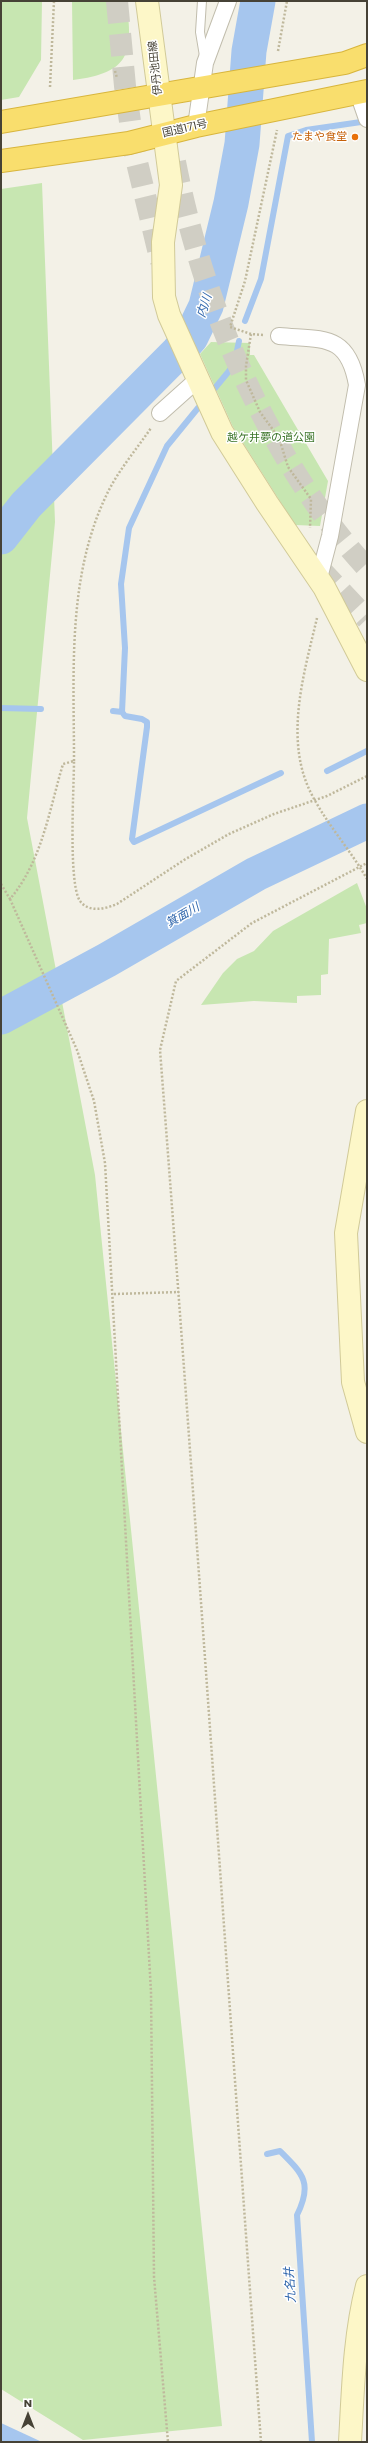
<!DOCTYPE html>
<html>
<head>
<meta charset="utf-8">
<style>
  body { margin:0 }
  #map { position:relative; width:368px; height:2443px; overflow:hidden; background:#f3f1e7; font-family:Poppins,sans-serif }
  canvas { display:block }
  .frame { position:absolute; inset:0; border:2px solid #464236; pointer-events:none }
  .north { position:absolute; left:8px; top:2395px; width:40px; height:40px; -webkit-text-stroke:3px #fff; paint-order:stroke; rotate:0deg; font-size:11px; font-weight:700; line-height:16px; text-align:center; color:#464236 }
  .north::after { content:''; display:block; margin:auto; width:14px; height:18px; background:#464236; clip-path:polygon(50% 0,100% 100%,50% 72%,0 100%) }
</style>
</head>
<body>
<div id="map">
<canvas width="368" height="2443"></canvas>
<div class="frame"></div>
<div class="north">N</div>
</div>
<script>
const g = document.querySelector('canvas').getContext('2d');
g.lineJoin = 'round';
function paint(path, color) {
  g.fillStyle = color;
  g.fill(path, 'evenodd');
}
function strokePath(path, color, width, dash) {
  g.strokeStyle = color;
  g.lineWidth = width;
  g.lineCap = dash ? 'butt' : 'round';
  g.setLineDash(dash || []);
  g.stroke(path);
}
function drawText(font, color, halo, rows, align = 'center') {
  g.font = font + ' Poppins,"Noto Sans JP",sans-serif';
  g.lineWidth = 3;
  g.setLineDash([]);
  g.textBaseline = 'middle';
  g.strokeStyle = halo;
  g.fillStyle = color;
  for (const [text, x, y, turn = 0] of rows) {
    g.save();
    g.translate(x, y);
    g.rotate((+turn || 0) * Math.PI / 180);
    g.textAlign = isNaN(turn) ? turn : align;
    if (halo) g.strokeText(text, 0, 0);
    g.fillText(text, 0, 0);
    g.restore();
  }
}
paint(new Path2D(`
  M 1,1 L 42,1 L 41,60 L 19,97 L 1,100 Z
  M 72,1 L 126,1 C 134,53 130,73 73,80 Z
  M 42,183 L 55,522 L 27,818 L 95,1175 L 222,2426 L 83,2440 L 1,2389 L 1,189 Z
  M 211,342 L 250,343 L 250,355 L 254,355 L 328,481 L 320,526 L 295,525 L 233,427 L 200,354 Z
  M 357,883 L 367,909 L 367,923 L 359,925 L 361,933 L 329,939 L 328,974 L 321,975 L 321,995 L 297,996 L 297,1003 L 254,1001 L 201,1005 L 223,973 L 237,959 L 254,951 L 273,931 Z`), '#c7e6b1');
paint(new Path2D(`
  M 1,2423 L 42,2442 L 1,2442 Z`), '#a6c6ee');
strokePath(new Path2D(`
  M 245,321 L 261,279 L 288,136 L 306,130 L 361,122
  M 215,388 L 234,365 L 239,341
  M 1,708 L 41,709
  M 113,711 L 122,712 L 125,648 L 121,584 L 129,528 L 167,446 L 198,408
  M 122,712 L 125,716 L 142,719 L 147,722 L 147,727 L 132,839 L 134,842 L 281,773
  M 327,771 L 367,751
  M 267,2154 L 280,2151 C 303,2174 313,2183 297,2215 L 312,2442`), '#a6c6ee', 6);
strokePath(new Path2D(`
  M 1,537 L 26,505 L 178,352 L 191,337 L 206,306 L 231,203 L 242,144 L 249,51 L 258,1
  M 1,1017 L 107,960 L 256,874 L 367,821`), '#a6c6ee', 35);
strokePath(new Path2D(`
  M 117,1 L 125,86 L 134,150 L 161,262
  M 175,162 C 196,268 231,363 285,456 C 309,496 335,534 367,568
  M 319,568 L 367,619`), '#d0cec4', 22, [22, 11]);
const lane = new Path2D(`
  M 202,1 L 200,32 L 204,56`);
const street = new Path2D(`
  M 358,93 L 367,119
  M 196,126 L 205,63 L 228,1
  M 279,336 C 323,340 348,333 357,385 L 330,536 L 319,578
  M 160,413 L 198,379`);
const secondary = new Path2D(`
  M 147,1 L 171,185 L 163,242 L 164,297 L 169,315 L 222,432 L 267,503 L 324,587 L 367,670
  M 367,1111 L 346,1233 L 353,1382 L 367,1432
  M 350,2442 C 353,2390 354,2337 367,2286`);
const highway = new Path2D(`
  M 1,122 L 345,63 L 367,55
  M 1,161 L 129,143 L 196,126 L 367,91`);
strokePath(lane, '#c1bdad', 10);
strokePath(street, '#c1bdad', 18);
strokePath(secondary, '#d1ca98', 24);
strokePath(highway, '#d8b53c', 24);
strokePath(new Path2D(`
  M 278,51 L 287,1
  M 115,71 L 117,78
  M 50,87 L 54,1
  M 251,334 L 246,366 L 246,380 L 260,412 L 279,438 L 288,467 L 311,499 L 310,528
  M 263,335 L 251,334 L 230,327 L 245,281 L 277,130
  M 317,618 C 304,673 285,736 309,789 C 324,821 350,849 367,879
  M 74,761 C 74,672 67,578 106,496 C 117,472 136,450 151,428
  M 1,884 L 10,899 C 42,861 49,811 63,764 L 74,761 C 74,787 68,883 80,901 C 89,913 105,909 117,904 L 184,860 L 229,834 L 274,814 L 327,796 L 367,776
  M 10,899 L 77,1050 L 94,1101 L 105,1163 L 151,1992 L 154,2277 L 168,2442
  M 114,1294 L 179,1292
  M 261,2442 C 227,1978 196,1514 160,1050 L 176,981 L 252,923 L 367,863`), '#bfb89c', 2.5, [2, 2]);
strokePath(lane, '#fff', 8);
strokePath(street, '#fff', 16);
strokePath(secondary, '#fdf7c8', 22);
strokePath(highway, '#f9de6d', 22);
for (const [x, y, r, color] of [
  [355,137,4,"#e8710a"]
]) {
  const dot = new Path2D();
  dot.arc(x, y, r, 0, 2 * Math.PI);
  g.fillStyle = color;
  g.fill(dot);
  strokePath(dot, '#fff', 1.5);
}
drawText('11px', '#464236', '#fff', [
  ["伊丹池田線",156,68,-96],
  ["国道171号",185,129,-13]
]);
drawText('11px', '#c56008', '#fff', [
  ["たまや食堂",347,137]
], 'right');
drawText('11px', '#3d762b', '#fff', [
  ["越ケ井夢の道公園",271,438]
]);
drawText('italic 12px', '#3369ae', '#fff', [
  ["内川",205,306,-72],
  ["箕面川",183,916,-30],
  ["九名井",291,2285,-94]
]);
</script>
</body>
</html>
